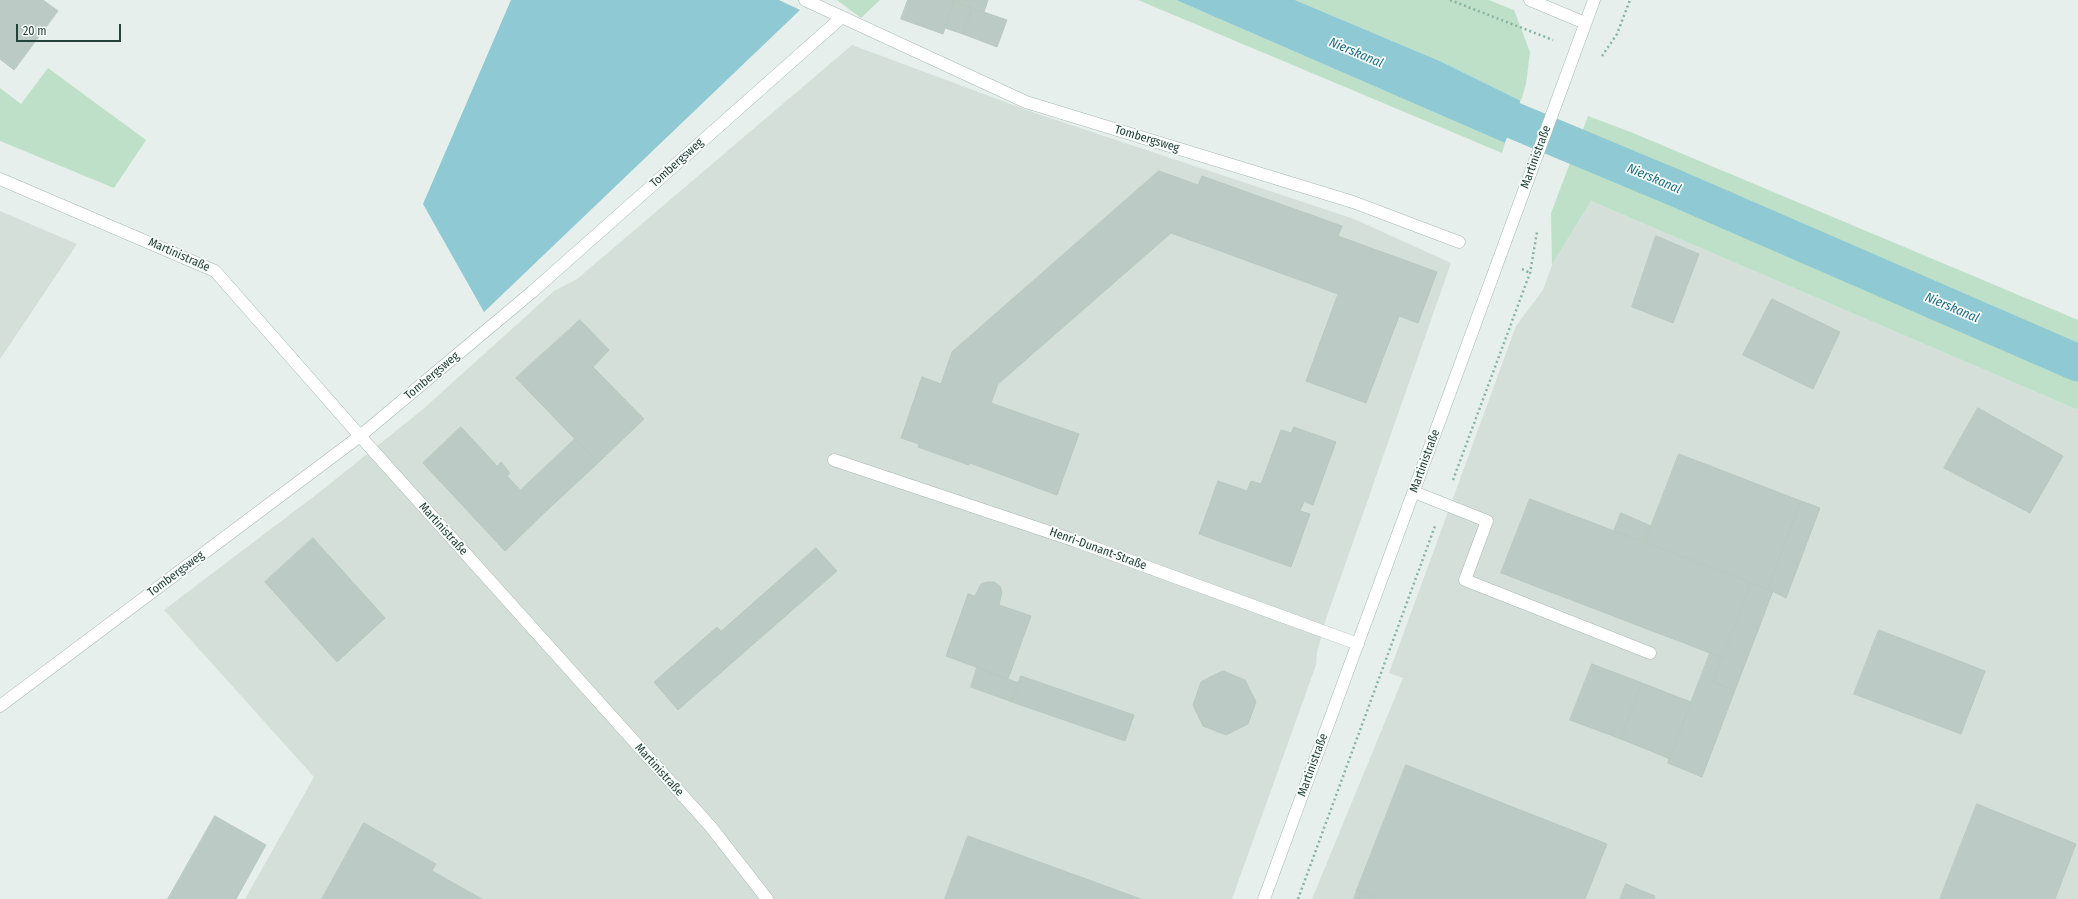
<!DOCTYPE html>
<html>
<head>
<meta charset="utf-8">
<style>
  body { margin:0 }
  #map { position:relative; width:2078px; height:899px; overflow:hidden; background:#e6efeb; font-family:"Fira Sans Condensed",sans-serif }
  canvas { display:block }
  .scale { position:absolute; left:16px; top:24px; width:105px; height:18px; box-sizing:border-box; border:2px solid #24423a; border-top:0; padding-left:5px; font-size:12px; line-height:14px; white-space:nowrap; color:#24423a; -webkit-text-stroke:3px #f7fbf9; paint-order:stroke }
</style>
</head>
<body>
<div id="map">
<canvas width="2078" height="899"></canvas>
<div class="scale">20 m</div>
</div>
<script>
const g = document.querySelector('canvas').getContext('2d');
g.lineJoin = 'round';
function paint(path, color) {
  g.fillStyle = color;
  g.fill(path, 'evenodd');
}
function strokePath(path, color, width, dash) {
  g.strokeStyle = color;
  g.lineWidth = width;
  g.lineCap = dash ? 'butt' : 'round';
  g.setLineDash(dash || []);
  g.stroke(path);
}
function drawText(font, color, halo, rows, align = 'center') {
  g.font = font + ' "Fira Sans Condensed",sans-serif';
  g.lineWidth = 3.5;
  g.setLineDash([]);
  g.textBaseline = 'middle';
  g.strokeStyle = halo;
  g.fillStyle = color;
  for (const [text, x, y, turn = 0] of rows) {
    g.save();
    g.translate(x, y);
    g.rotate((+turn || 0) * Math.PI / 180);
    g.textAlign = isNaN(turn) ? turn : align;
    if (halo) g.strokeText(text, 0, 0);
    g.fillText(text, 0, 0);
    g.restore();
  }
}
paint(new Path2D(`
  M 852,45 L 1035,113 L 1354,219 L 1451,263 L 1326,619 L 1317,652 L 1316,665 L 1232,899 L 245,899 L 314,777 L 164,610 L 321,491 L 422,410 L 554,291 L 577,279 Z
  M 1591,201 L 2078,410 L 2078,899 L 1312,899 L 1403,678 L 1389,673 L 1516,326 L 1543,290 L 1552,265 Z
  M 0,211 L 77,244 L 0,359 Z`), '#d4dfda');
paint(new Path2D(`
  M 837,0 L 880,0 L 861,18 Z
  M 1138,0 L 1176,0 L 1505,143 L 1502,153 Z
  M 1295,0 L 1489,0 L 1514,10 L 1530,52 L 1526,84 L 1521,101 L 1442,62 Z
  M 48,68 L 146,140 L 114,188 L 0,141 L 0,88 L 21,104 Z
  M 1588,116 L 1633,133 L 2078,320 L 2078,410 L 1591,201 L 1552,265 L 1551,213 Z`), '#bfe0c8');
paint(new Path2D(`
  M 511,0 L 779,0 L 800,10 L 484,312 L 423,204 Z
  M 1176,0 L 1295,0 L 1442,62 L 1521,101 L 1505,143 Z`), '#8ec9d4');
paint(new Path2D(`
  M 1521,99 L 1523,102 L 1507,143 L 1505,144 Z`), '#e6efeb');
strokePath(new Path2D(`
  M 1467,101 L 1673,187 L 2078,363`), '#8ec9d4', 37);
const building = new Path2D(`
  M 0,0 L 43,0 L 58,11 L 14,70 L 0,59 Z
  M 908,0 L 988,0 L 984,12 L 954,2 L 943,34 L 901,19 Z
  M 954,2 L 972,8 L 963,34 L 945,28 Z
  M 972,8 L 1007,20 L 997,47 L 963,34 Z
  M 1159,171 L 1198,185 L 1202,176 L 1342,226 L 1338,236 L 1437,272 L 1418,323 L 1399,316 L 1366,403 L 1306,381 L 1338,294 L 1171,233 L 998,384 L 991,403 L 1079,434 L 1057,495 L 970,463 L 969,465 L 918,447 L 919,444 L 901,438 L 922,377 L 941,384 L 952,352 Z
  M 1656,236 L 1699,254 L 1673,323 L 1632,307 Z
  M 1772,299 L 1840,332 L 1813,389 L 1743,355 Z
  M 580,320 L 609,350 L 593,367 L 644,419 L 598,463 L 516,378 Z
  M 1978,408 L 2063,456 L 2030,513 L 1944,468 Z
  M 461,427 L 497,466 L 501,462 L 510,473 L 507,476 L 543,514 L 505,551 L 423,463 Z
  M 1294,427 L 1336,442 L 1313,505 L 1304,501 L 1300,511 L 1310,514 L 1291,567 L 1199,534 L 1218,481 L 1247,491 L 1251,481 L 1261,484 L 1281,430 L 1291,433 Z
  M 575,439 L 598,463 L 543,514 L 520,491 Z
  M 1679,454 L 1801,501 L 1768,589 L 1645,542 Z
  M 1530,499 L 1751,583 L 1723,658 L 1501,573 Z
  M 1801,501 L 1820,508 L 1786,598 L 1768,589 Z
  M 1621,513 L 1651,526 L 1645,542 L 1614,531 Z
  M 313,538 L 385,618 L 337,662 L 265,582 Z
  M 816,548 L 837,571 L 678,710 L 654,682 L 717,627 L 721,631 Z
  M 988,582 L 994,582 L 1000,586 L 1002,592 L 999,605 L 1031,616 L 1008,679 L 946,656 L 968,594 L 975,596 L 981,584 Z
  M 1751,583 L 1773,591 L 1735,690 L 1713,682 Z
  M 1879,630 L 1985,671 L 1961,734 L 1854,694 Z
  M 1710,653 L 1723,658 L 1713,682 L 1735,690 L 1702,777 L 1668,763 Z
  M 1592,664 L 1642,683 L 1621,739 L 1570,720 Z
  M 977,668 L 1019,683 L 1012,702 L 971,687 Z
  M 1223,671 L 1245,680 L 1256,702 L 1248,724 L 1226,735 L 1203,726 L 1193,705 L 1201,682 Z
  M 1021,676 L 1134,715 L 1125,741 L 1012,702 Z
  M 1642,683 L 1691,702 L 1670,759 L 1621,739 Z
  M 1406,765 L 1607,844 L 1585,899 L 1380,899 L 1357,890 Z
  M 1977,804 L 2076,844 L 2055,899 L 1940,899 Z
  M 215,816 L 266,845 L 236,899 L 168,899 Z
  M 364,823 L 436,864 L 432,871 L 482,899 L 322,899 Z
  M 968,836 L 1141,899 L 945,899 Z
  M 1626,884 L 1655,896 L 1654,899 L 1620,899 Z
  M 1357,890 L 1380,899 L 1354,899 Z`);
paint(building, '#bbcac4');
strokePath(building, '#b8c9c2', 1);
const lane = new Path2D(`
  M 1414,492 L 1487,521 L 1465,580 L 1650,653`);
const street = new Path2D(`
  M 805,0 L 1026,102 L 1353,202 L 1459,242
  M 1530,0 L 1585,23
  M 0,179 L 215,271 L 360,436 L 711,827 L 767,899
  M 834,460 L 1076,541 L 1358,644
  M 0,706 L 360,436 L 532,292 L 842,17`);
const secondary = new Path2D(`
  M 1264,899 L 1594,0`);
strokePath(lane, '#a8b8b2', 13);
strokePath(street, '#a8b8b2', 13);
strokePath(secondary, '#a4bbb3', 13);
strokePath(new Path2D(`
  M 1450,0 L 1553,40
  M 1602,56 L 1617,34 L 1630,0
  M 1522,269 L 1530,273
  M 1453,480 L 1530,273 L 1537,232
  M 1298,899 L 1435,526`), '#86b3a5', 2.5, [2, 3]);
strokePath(lane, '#fff', 12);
strokePath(street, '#fff', 12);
strokePath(secondary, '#fff', 12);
drawText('12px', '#24423a', '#f7fbf9', [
  ["Tombergsweg",1147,139,17],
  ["Martinistraße",1536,157,-70],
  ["Tombergsweg",677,163,-42],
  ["Martinistraße",179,255,24],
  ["Tombergsweg",432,376,-40],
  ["Martinistraße",1425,461,-70],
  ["Martinistraße",443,529,48],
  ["Henri-Dunant-Straße",1098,549,20],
  ["Tombergsweg",176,574,-37],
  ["Martinistraße",1313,765,-70],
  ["Martinistraße",659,770,48]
]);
drawText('italic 13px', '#1c6f80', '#f7fbf9', [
  ["Nierskanal",1356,53,23],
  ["Nierskanal",1654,179,23],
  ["Nierskanal",1952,308,23]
]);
</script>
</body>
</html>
